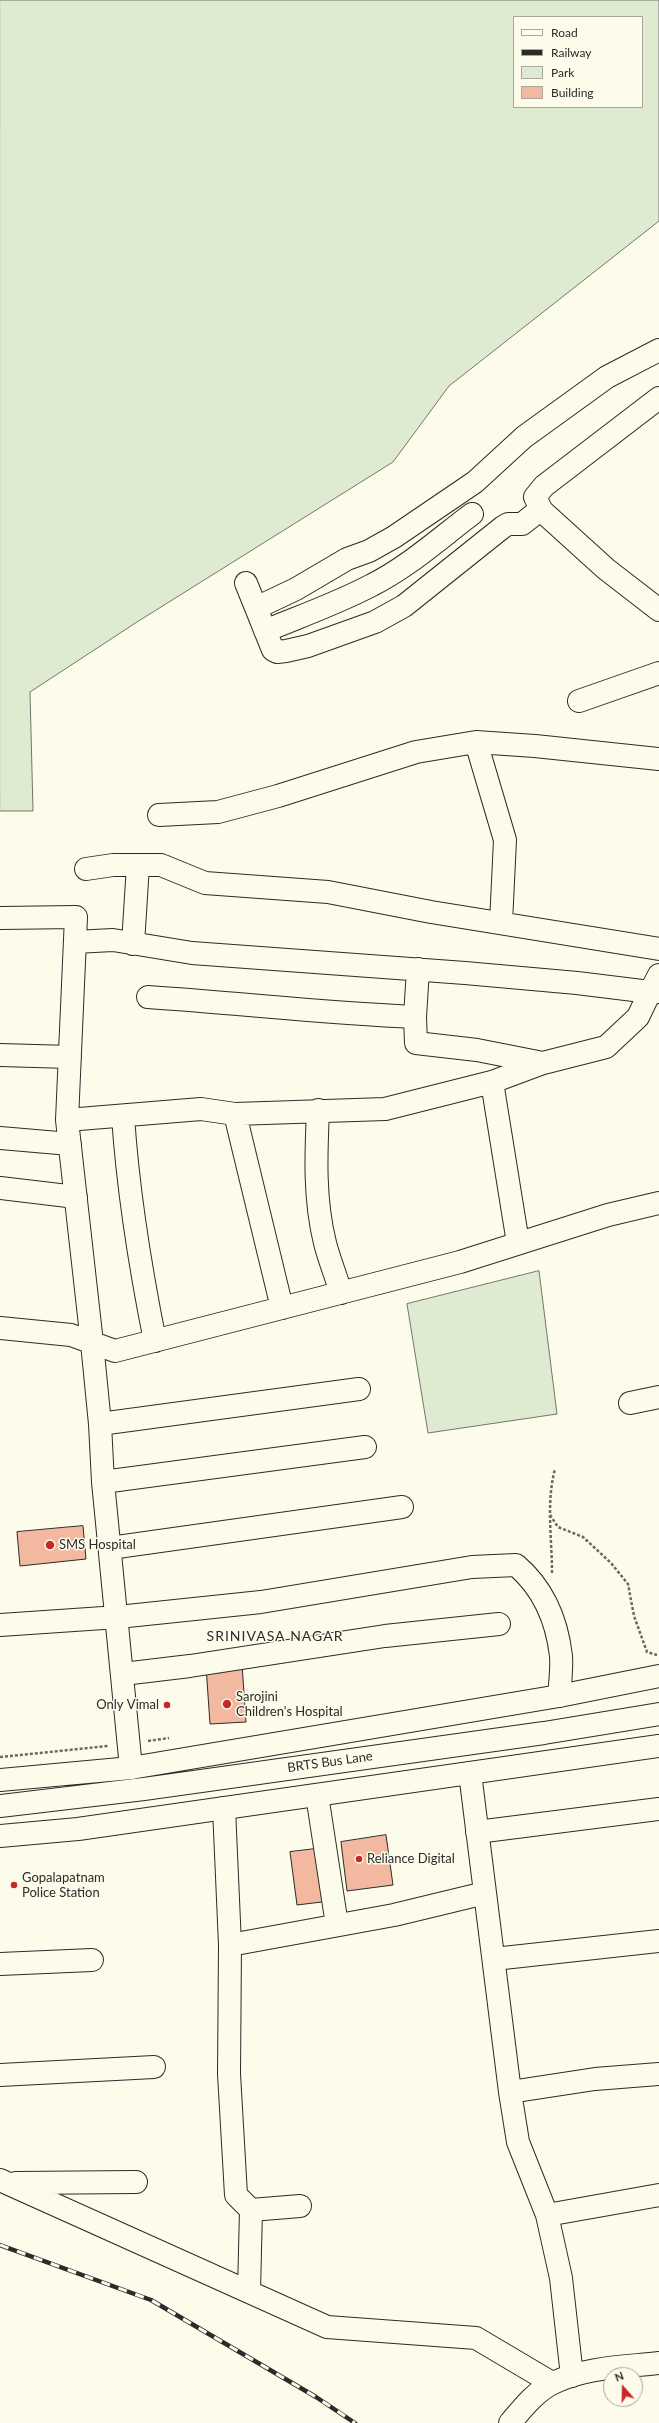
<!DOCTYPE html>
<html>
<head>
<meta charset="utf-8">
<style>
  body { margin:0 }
  #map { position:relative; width:659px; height:2423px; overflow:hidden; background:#fdfbea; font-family:Lato,sans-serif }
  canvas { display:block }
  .legend { position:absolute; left:513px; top:16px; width:130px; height:92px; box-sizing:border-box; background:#fdfbea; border:1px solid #a9a89e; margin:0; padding:5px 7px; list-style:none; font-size:12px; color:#2b2b2b }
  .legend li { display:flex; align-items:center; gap:8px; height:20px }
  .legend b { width:20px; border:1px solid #a9a89e }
  .north { position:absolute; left:603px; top:2367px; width:40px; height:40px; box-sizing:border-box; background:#fdfbea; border:1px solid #a9a89e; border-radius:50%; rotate:340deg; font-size:11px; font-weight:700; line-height:16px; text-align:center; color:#2b2b2b }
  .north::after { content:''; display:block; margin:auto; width:14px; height:18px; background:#c62828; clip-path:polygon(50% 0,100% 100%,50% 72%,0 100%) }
</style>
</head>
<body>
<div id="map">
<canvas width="659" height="2423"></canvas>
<ul class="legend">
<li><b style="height:5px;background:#fdfbea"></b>Road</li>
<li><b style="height:5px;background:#2b2b2b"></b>Railway</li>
<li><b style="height:11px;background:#deebd1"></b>Park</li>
<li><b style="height:11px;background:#f2b8a0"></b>Building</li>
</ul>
<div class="north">N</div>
</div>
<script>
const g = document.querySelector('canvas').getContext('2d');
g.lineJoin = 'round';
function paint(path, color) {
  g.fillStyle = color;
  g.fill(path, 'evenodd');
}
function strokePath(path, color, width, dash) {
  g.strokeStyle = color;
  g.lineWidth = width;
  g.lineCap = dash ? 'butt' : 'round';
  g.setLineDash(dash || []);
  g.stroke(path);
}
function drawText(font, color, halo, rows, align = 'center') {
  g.font = font + ' Lato,sans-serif';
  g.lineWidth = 3;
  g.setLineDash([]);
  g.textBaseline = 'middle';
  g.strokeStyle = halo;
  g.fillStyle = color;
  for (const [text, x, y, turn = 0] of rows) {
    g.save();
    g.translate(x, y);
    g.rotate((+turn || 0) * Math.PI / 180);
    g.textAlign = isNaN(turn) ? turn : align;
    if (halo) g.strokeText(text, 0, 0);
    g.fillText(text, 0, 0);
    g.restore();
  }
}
const green = new Path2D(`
  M 0,0 L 659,0 L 659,221 L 449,386 L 393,462 L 137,622 L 30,692 L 33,811 L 0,811 ZM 514,17 L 642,17 L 642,107 L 514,107 Z
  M 539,1271 L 557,1414 L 428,1433 L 407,1304 Z`);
paint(green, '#deebd1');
strokePath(green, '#74746e', 1);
const building = new Path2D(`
  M 83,1526 L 86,1559 L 20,1566 L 17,1532 Z
  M 242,1664 L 246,1722 L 210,1724 L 206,1666 Z
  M 386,1835 L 393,1885 L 347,1891 L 341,1842 Z
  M 323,1848 L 330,1901 L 297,1905 L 290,1852 Z`);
paint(building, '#f2b8a0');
strokePath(building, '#2b2b2b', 1);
const minor = new Path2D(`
  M 659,398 L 544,486 L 535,497 L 542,511 L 606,569 L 659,610
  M 246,583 L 273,650 L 277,652 L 286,651 L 308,646 L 375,622 L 404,606 L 503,527 L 508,524 L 522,524 L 541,509
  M 256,608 L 296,589 L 347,559 L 369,551 L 394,537 L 475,482 L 524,437 L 607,377 L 659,350
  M 265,631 C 301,616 338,603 372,585 C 408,567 440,538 472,514
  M 579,701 L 659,673
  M 476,742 L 505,840 L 501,923
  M 159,815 L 218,812 L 278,796 L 416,752 L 476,742 L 535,746 L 659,759
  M 86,869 L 113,865 L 161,865 L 205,883 L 328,892 L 431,912 L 659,949
  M 0,918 L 76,917 L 67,1120 L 92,1343 L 100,1424 L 103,1482 L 131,1768
  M 75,942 L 113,940 L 192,953 L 465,973 L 577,983 L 650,992 L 659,975
  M 133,944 L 138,865
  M 148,997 C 237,1003 326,1013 415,1017 L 416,1043 L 477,1050 L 543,1063
  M 415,1017 L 418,969
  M 0,1055 L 70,1057
  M 492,1082 L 518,1243
  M 318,1110 C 316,1154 314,1199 325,1243 C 329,1259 336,1276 341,1293
  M 235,1114 L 282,1308
  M 123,1116 C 128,1192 140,1266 155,1341
  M 67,1120 L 201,1109 L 235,1114 L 385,1109 L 492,1082 L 543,1063 L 606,1047 L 638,1017 L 650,992 L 659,992
  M 0,1138 L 70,1144
  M 0,1188 L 76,1197
  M 0,1328 L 71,1335 L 115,1351 L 460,1262 L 608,1215 L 659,1203
  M 630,1403 L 659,1397
  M 100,1424 L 359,1389
  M 103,1482 L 365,1447
  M 110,1548 L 402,1507
  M 0,1625 L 118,1617 L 261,1602 L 472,1567 L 516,1565 C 543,1588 557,1621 561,1656 C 562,1669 560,1684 559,1696
  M 123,1674 L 190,1666 L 385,1636 L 499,1624
  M 470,1773 L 510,2092 L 518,2142 L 547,2215 L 561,2278 L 572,2376
  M 317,1795 L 337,1925
  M 224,1808 L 230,1945 L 229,2074 L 236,2195 L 251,2210 L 300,2206
  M 477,1832 L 659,1809
  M 230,1945 L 394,1915 L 485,1893
  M 494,1959 L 659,1941
  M 0,1964 L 92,1960
  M 0,2075 L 154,2067
  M 510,2092 L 595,2079 L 659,2074
  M 0,2180 L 327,2327 L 476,2338 L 552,2383
  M 16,2183 L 136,2182
  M 547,2215 L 659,2195
  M 249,2291 L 251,2210
  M 510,2423 C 522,2409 536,2391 553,2383 C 586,2367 623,2367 659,2363`);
const major = new Path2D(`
  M 0,1780 L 131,1768 L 559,1696 L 659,1676
  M 0,1806 L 144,1789 L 544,1733 L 659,1714
  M 0,1836 L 78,1829 L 659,1746`);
strokePath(minor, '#2b2b2b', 24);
strokePath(major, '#2b2b2b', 24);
strokePath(new Path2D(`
  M 550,1515 L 558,1527 L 583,1537 L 611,1563 L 628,1584 L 634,1616 L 647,1652 L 657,1655
  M 552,1573 C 552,1539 546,1502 555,1469
  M 148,1741 L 169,1738
  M 0,1757 L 108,1746`), '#6a6964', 2.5, [3, 2]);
strokePath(minor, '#fdfbea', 22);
strokePath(major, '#fdfbea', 22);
const rail = new Path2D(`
  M 0,2245 L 151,2300 L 316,2397 L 355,2423`);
strokePath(rail, '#2b2b2b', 4.5);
strokePath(rail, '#fdfbea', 3, [9]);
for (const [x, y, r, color] of [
  [50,1545,5,"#c62828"],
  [227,1704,5,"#c62828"],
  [167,1705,4,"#c62828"],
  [359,1859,4,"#c62828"],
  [14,1885,4,"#c62828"]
]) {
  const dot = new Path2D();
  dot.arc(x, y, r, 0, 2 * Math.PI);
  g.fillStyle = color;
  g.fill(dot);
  strokePath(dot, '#fdfbea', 1.5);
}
drawText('13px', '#2b2b2b', '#fdfbea', [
  ["SMS Hospital",59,1545],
  ["Sarojini",236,1697],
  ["Children's Hospital",236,1712],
  ["Only Vimal",159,1705,"right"],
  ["Reliance Digital",367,1859],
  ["Gopalapatnam",22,1878],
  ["Police Station",22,1893]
], 'left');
drawText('13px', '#2b2b2b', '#fdfbea', [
  ["BRTS Bus Lane",330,1762,-8]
]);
g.letterSpacing = '1px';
drawText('14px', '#2b2b2b', '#fdfbea', [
  ["SRINIVASA NAGAR",275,1636]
]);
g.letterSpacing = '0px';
</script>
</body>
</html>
